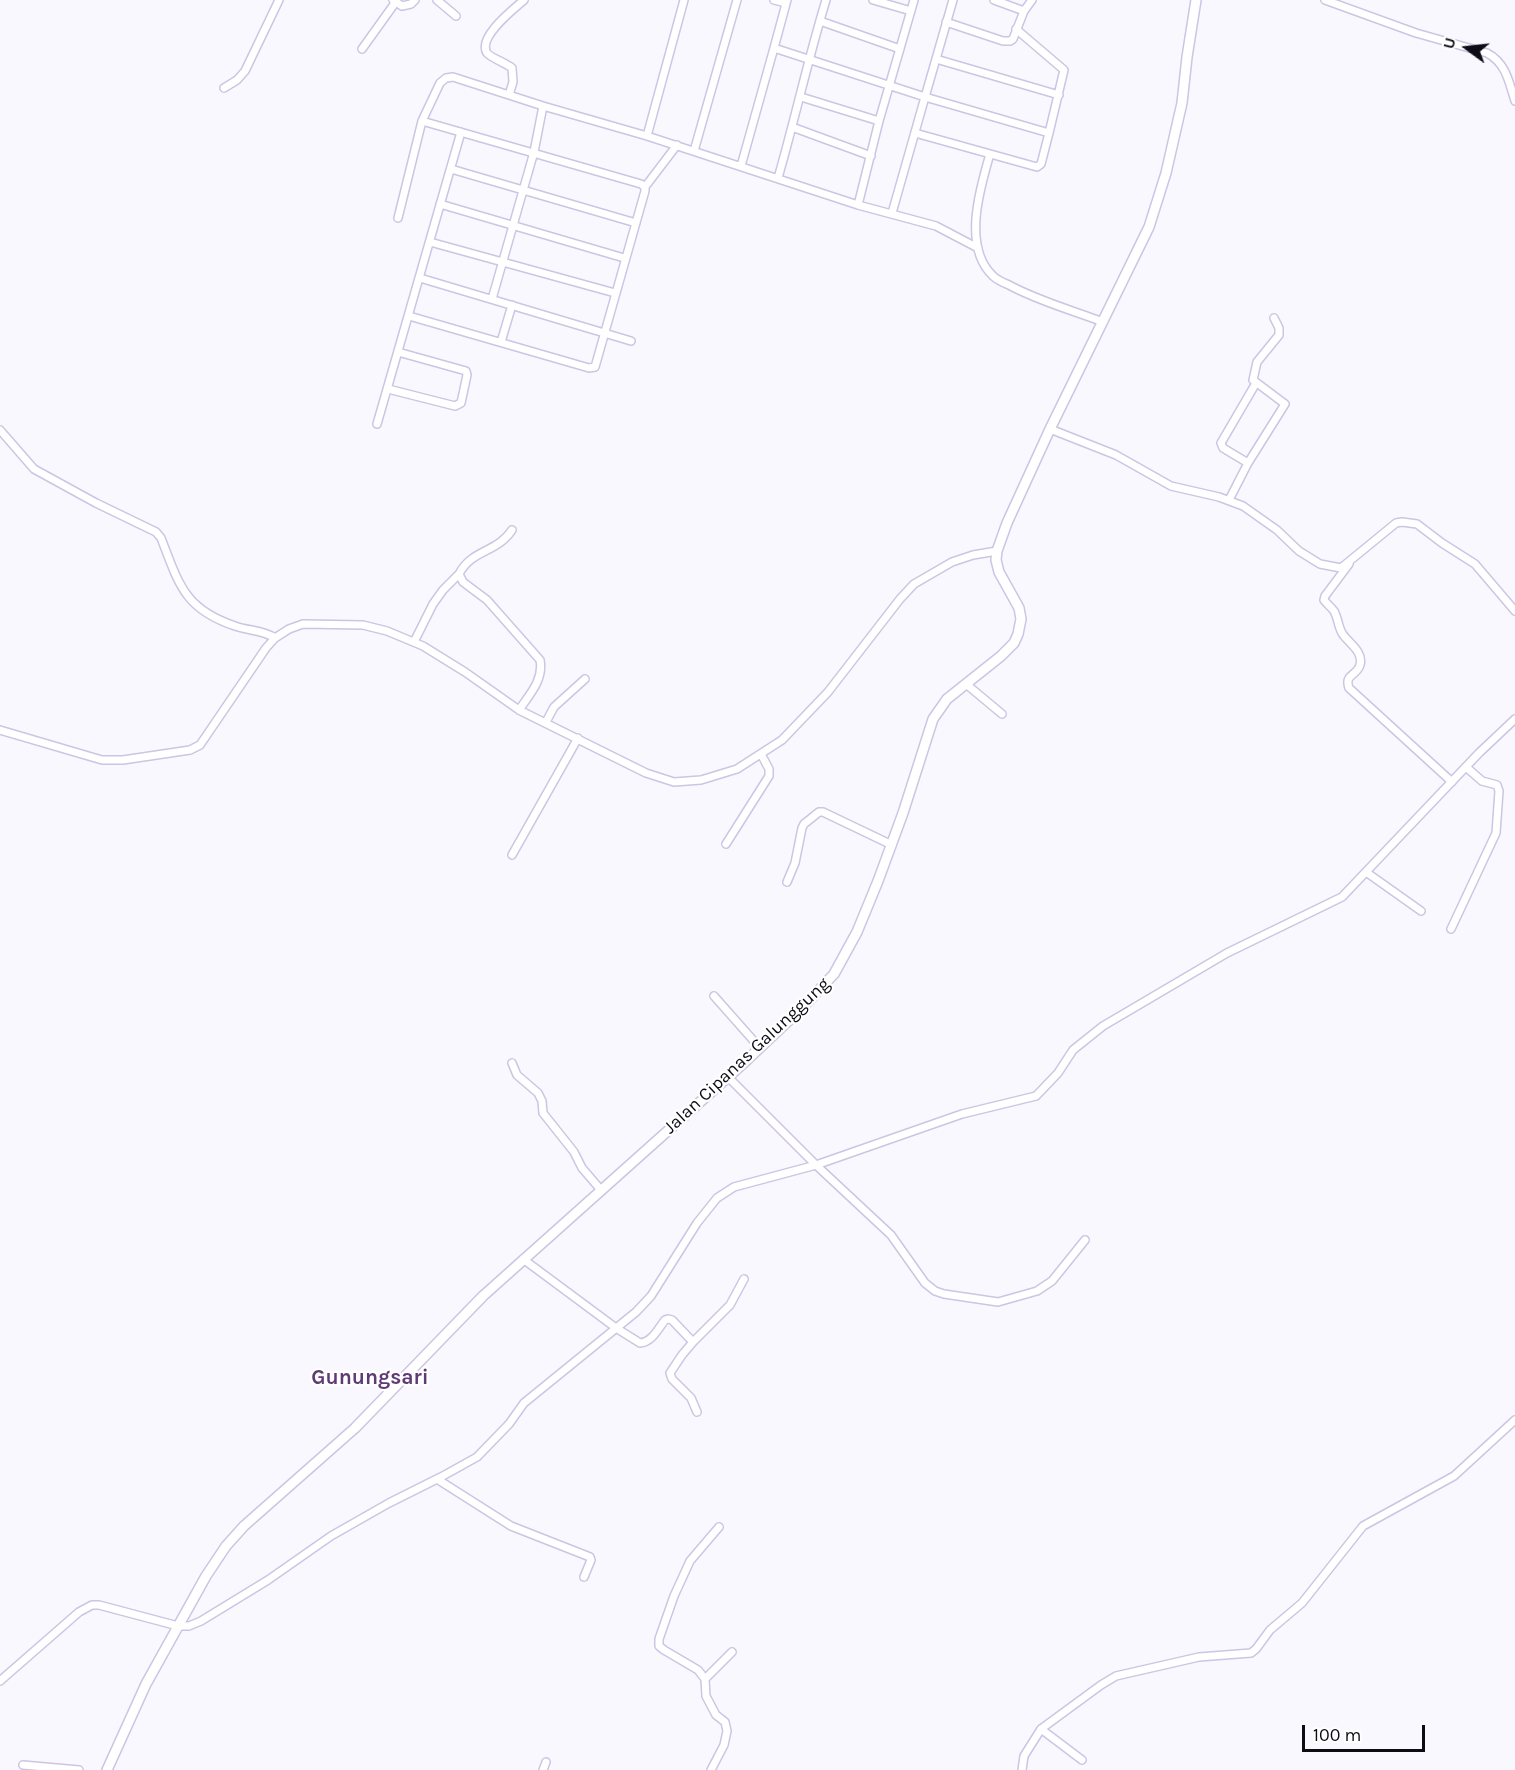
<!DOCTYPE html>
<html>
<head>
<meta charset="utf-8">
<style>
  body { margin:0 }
  #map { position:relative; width:1515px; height:1770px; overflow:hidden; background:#faf8ff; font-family:Karla,sans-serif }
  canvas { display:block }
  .north { position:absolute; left:1437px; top:18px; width:60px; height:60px; -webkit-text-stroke:4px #fff; paint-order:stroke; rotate:285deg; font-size:16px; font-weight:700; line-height:24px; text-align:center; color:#0d0b15 }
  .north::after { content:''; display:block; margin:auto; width:21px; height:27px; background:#0d0b15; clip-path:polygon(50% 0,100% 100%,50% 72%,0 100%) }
  .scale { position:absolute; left:1302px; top:1725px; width:123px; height:27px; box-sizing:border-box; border:3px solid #0d0b15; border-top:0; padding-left:8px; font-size:18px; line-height:21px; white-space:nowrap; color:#0d0b15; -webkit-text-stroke:4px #fff; paint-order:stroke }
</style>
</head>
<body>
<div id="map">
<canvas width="1515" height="1770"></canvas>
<div class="north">U</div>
<div class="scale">100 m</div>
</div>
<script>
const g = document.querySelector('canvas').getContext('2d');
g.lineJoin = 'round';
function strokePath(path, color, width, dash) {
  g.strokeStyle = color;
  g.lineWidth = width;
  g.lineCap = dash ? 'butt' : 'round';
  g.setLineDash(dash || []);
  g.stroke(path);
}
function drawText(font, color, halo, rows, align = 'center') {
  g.font = font + ' Karla,sans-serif';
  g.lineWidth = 4.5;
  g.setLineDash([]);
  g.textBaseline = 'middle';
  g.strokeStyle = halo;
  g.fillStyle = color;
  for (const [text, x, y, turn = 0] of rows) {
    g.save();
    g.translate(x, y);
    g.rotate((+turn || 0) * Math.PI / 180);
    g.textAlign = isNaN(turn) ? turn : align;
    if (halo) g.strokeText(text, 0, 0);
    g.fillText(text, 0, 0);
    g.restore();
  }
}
const street = new Path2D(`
  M 393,0 L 402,6 L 411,4 L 415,0
  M 437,0 L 456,16
  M 774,0 L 786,3
  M 787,0 L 774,48 L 925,97 L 953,0
  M 873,0 L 911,11
  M 1325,0 L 1416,33 L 1487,53 C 1506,63 1509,82 1515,101
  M 1024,11 L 1032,0
  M 820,21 L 900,49
  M 946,22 L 1003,41 L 1010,41 L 1013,39 L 1024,11 L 994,0
  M 362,49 L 395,3
  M 936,59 L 1059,95
  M 224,88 L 237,80 L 245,71 L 279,0
  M 509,95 L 513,82 L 512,68 C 506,63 491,58 487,53 C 477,37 514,9 524,0
  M 801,97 L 879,121
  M 792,127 L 871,156
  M 915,133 L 1037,167 L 1041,164 L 1049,133
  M 647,136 L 684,0
  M 694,151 L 737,0
  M 990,154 C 980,188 962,247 993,276 C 997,280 1004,283 1009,285 C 1038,301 1072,310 1103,322
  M 741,166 L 774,48
  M 451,169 L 636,223
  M 778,178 C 795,119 808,59 826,0
  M 645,187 L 677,145
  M 440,204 L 624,258
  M 858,205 L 879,121 L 914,0
  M 892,213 L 925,97 L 1049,133 L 1064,70 L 1016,29
  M 398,218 L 422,121 L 440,83 L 446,78 L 453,77 L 543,106 L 647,136 L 858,205 L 936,226 L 978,248
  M 430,242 L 615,293
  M 420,278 L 631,341
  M 492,299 L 534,152 L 543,106
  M 409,316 L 589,368 L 595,367 L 645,191 L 645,187 L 641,184 L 422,121
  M 501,342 L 512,305
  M 388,389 L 455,406 L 461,403 L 467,375 L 466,371 L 398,352
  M 377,424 L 461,132
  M 1050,429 L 1116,455 L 1171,486 L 1219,497 L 1243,506 L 1277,530 L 1299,551 L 1320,564 L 1341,568 L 1396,523 L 1402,522 L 1417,524 L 1442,543 L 1475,564 L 1515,611
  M 0,430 L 34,469 L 96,503 L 156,532 L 161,538 C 179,584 184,609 235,626 C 249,631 263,630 275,638
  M 1248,463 L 1223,448 L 1221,443 L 1256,383
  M 1229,500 L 1248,463 L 1285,404 L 1253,380 L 1257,362 L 1279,335 L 1279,328 L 1274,318
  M 512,530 C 497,553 472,549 459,574 L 463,582 L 487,600 L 540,660 C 544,680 529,695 519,710
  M 1349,564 L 1325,596 L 1324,600 C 1327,604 1331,607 1334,611 C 1338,618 1338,626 1342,633 C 1347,642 1364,651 1360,665 C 1357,676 1344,674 1349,688 L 1452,782
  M 414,642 L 433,604 L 443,590 L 459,574
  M 966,684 L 1002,714
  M 546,722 L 554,707 L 585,679
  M 0,730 L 102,760 L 123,760 L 190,750 L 200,745 L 266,648 L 275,638 L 289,629 L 303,624 L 363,625 L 387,631 L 423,646 L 465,672 L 519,710 L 646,773 L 674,782 L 701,780 L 737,769 L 782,740 L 828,692 L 900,599 L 914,584 L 952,562 L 973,555 L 997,551
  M 726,844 L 769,776 L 769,769 L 761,754
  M 512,855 L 578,738
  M 1366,872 L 1421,911
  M 787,882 L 795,863 L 802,828 L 804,824 L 819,812 L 823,812 L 892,845
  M 1451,929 L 1496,833 L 1499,791 L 1497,785 L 1482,781 L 1466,767
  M 714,996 L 760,1048
  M 512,1063 L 517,1075 L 538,1093 L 542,1101 L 543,1113 L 574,1152 L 582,1168 L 601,1190
  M 728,1077 L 816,1165 L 891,1235 L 925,1283 L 935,1291 L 944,1294 L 998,1302 L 1037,1291 L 1052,1281 L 1085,1240
  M 523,1259 L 616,1328 L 640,1343 C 652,1342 658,1329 665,1320 L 668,1319 L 672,1320 L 693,1342 L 730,1305 L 744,1279
  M 693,1342 L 682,1355 L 670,1373 L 672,1379 L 691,1398 L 697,1412
  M 437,1479 L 511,1526 L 590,1557 L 591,1560 L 584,1577
  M 705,1679 L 732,1652
  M 0,1681 L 79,1612 L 92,1605 L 99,1605 L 178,1626 L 189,1626 L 201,1621 L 268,1580 L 331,1536 L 389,1503 L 441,1477 L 477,1457 L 509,1424 L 524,1403 L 636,1312 L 651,1296 L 697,1223 L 717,1198 L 734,1187 L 816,1165 L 962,1114 L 1036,1096 L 1058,1073 L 1073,1050 L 1103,1026 L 1227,953 L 1342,897 L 1479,753 L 1515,719
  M 1041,1729 L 1101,1685 L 1116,1676 L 1199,1657 L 1251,1653 L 1256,1649 L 1270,1630 L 1302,1603 L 1363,1526 L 1454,1476 L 1515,1420
  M 23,1765 L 79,1770
  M 543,1770 L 546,1762
  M 711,1770 L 724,1745 L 727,1731 L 725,1722 L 716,1715 L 706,1696 L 705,1679 L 698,1670 L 664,1650 L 659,1646 L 659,1639 L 674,1596 L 690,1561 L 719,1527
  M 1022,1770 L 1024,1756 L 1041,1729 L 1082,1760`);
const secondary = new Path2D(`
  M 107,1770 L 146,1684 L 206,1576 L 226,1546 L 244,1526 L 355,1428 L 483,1296 L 747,1060 L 802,1008 L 834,974 L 857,932 L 878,881 L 903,813 L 933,719 L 947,699 L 1001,656 L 1014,643 L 1018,634 L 1021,619 L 1019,608 L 999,572 L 996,560 L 997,551 L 1007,523 L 1050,429 L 1149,227 L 1166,173 L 1182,103 L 1187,57 L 1196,0`);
strokePath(street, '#ccc5e3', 10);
strokePath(secondary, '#ccc5e3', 12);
strokePath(street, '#fff', 7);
strokePath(secondary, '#fff', 9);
drawText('18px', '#0d0b15', '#fff', [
  ["Jalan Cipanas Galunggung",747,1056,-43]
]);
drawText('bold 21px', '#5f3b75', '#fff', [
  ["Gunungsari",370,1378]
]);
</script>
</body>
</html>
